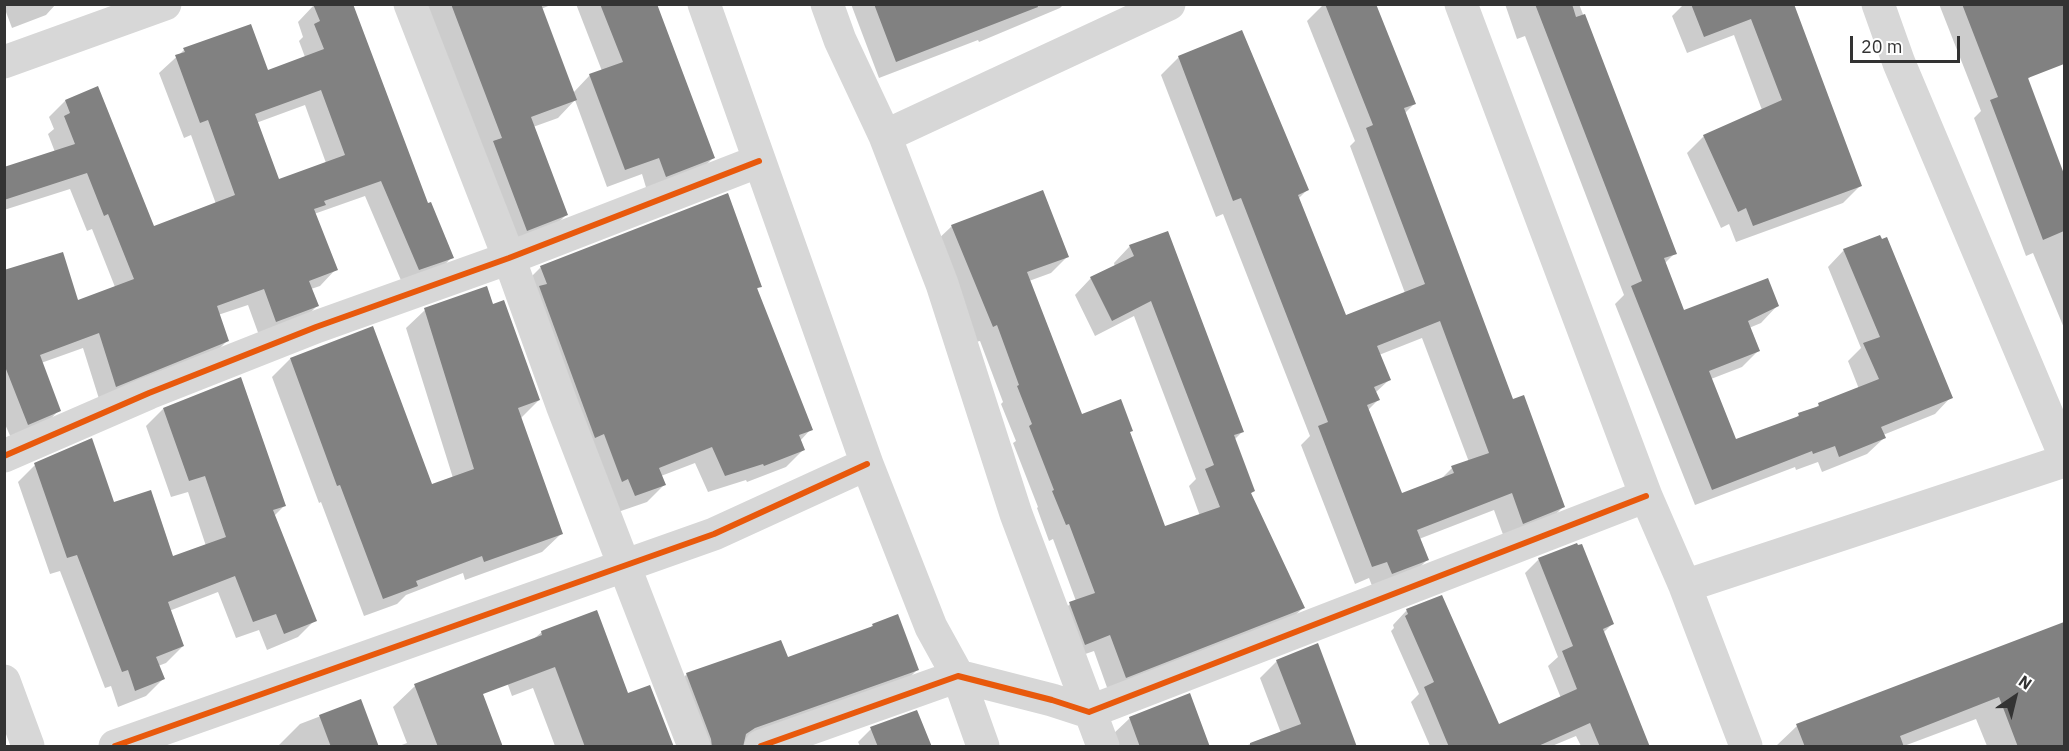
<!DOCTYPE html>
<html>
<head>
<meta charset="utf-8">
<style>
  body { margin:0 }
  #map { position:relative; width:2069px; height:751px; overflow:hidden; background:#fff; font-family:"IBM Plex Sans",sans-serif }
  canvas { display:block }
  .frame { position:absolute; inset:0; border:6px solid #333; pointer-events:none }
  .north { position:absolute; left:1985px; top:667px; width:60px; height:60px; -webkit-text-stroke:4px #fff; paint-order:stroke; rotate:35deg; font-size:16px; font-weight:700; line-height:24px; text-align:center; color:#333 }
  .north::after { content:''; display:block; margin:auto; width:21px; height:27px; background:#333; clip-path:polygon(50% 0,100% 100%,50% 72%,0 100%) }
  .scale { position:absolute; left:1850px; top:36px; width:110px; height:27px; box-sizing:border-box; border:3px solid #333; border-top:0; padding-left:8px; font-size:18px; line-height:21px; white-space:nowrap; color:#333; -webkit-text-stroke:4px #fff; paint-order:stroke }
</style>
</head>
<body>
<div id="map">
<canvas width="2069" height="751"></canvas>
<div class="frame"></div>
<div class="north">N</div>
<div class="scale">20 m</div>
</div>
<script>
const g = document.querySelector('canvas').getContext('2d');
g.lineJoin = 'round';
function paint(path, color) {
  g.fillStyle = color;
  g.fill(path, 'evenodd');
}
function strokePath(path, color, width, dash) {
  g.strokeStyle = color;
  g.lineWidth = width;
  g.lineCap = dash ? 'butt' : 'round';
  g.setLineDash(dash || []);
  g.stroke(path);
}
paint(new Path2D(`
  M 4,4 L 56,4 L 46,15 L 12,28 L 6,12 L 4,13 Z
  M 427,4 L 553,4 L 541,9 L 573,93 L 590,75 L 602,71 L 576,4 L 656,4 L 713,158 L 696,175 L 648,194 L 642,174 L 607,187 L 575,100 L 558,118 L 533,127 L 567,214 L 549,232 L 509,248 Z
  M 851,4 L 1064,4 L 1060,8 L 979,42 L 978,40 L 879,78 Z
  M 1324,4 L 1375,4 L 1415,103 L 1405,113 L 1512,401 L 1563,507 L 1545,525 L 1505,540 L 1494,510 L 1419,539 L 1427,560 L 1410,577 L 1374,591 L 1369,578 L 1355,584 L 1301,445 L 1310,436 L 1223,214 L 1216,217 L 1161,75 L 1179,57 L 1307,190 L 1298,199 L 1345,317 L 1405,293 L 1350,146 L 1355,141 L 1307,21 ZM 1422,338 L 1469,462 L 1452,468 L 1439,481 L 1401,495 L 1368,410 L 1378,400 L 1375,393 L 1389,380 L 1379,355 Z
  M 1505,4 L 1579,4 L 1675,253 L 1664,264 L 1683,312 L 1777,306 L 1761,323 L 1749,328 L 1759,350 L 1742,367 L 1711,379 L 1735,441 L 1794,419 L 1799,415 L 1814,409 L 1819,405 L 1859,389 L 1848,361 L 1861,348 L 1828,267 L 1844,250 L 1951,397 L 1935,414 L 1883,435 L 1884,438 L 1867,454 L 1822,472 L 1818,462 L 1796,470 L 1795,467 L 1695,505 L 1615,304 L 1624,295 L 1525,36 L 1517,39 Z
  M 1684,4 L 1793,4 L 1860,186 L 1843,203 L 1736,242 L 1729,224 L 1721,228 L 1687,153 L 1704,136 L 1762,110 L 1734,35 L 1687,53 L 1672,16 Z
  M 1939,4 L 2064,4 L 2064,35 L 2021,51 L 2031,76 L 2027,80 L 2064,178 L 2064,328 L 2033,253 L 2026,256 L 1974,118 L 1981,111 Z
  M 314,5 L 428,205 L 452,257 L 436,274 L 403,285 L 365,196 L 314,214 L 336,269 L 320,286 L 311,289 L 317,306 L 301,322 L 260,338 L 248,305 L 218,315 L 227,341 L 211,357 L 100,402 L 83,348 L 41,363 L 59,410 L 43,427 L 12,440 L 4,422 L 4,271 L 77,302 L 115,287 L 92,229 L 87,231 L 70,189 L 4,210 L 4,168 L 55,152 L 48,134 L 54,129 L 49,117 L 65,101 L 98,88 L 153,228 L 216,204 L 191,135 L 184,138 L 159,73 L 184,50 L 267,72 L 305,57 L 299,41 L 303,37 L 298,22 ZM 305,105 L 326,163 L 278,181 L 256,123 Z
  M 952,226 L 1067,257 L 1051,273 L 1029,281 L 1081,416 L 1129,433 L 1164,528 L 1200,516 L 1189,486 L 1196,479 L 1134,316 L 1095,336 L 1075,295 L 1091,278 L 1115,267 L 1114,263 L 1130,246 L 1243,431 L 1234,440 L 1253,491 L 1250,494 L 1303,608 L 1286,624 L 1109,693 L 1094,651 L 1068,660 L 1053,620 L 1070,604 L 1076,601 L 1053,539 L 1049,541 L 1037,508 L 1038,507 L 1013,443 L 1016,441 L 1001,404 L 1003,402 L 980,341 L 976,342 L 935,242 Z
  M 541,267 L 760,286 L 756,290 L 811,429 L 800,441 L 803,450 L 786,467 L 747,482 L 746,480 L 708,492 L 695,463 L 661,476 L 664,485 L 647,502 L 618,512 L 524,284 Z
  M 492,306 L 539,400 L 520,419 L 561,534 L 542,552 L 465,580 L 463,573 L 406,595 L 397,604 L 364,616 L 321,502 L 319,503 L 272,377 L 290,359 L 431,485 L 453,478 L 406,328 L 425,310 Z
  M 163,409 L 284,506 L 274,516 L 315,620 L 298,637 L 267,650 L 259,630 L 236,638 L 218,592 L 169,611 L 183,646 L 166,663 L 158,666 L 163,679 L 146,696 L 118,707 L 111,686 L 105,688 L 60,571 L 50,574 L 18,482 L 35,465 L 113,504 L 172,558 L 206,546 L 188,492 L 171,497 L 146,426 Z
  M 1539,559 L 1612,624 L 1603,633 L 1649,746 L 1581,746 L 1576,736 L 1552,746 L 1430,746 L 1411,702 L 1419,694 L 1391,631 L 1394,628 L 1393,625 L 1407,610 L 1498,726 L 1561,698 L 1548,666 L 1558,657 L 1525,573 Z
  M 2064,624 L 2064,746 L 1987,746 L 1976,719 L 1904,746 L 1776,746 L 1797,726 Z
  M 873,625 L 918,669 L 896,691 L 741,746 L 685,746 L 665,696 L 687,674 L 787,659 L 869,629 Z
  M 542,632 L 627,695 L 672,746 L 555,746 L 533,688 L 512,696 L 501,666 Z
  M 1277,661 L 1356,746 L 1245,746 L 1281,733 L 1260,678 Z
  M 415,686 L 501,746 L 399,746 L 407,743 L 393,707 Z
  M 360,701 L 377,746 L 278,746 L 300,724 Z
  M 916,712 L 930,746 L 860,746 L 858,742 L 871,729 Z
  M 1130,718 L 1209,746 L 1109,746 L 1112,735 Z`), '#0003');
paint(new Path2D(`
  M 313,4 L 353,4 L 428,203 L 431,202 L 454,258 L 419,270 L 381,181 L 324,201 L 326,205 L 314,209 L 338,270 L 309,281 L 319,306 L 276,322 L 264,289 L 217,306 L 229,341 L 116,387 L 99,333 L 40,355 L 61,411 L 28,425 L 4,364 L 4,270 L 63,252 L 78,300 L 134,279 L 108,214 L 104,216 L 87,173 L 4,200 L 4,167 L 75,144 L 64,116 L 70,113 L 65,100 L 98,86 L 154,226 L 235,195 L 208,120 L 200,123 L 175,55 L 185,52 L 183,48 L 251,24 L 268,70 L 324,49 L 314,24 L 320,21 ZM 321,90 L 345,155 L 279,179 L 255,114 Z
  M 451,4 L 541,4 L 577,100 L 531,117 L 568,215 L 527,231 L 493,141 L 502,138 Z
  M 600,4 L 657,4 L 715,158 L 666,177 L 659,158 L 625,170 L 589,74 L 623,62 Z
  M 874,4 L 1037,4 L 1038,7 L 896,62 Z
  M 1325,4 L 1376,4 L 1416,104 L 1404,108 L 1513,399 L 1524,395 L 1565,507 L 1523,524 L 1512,493 L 1417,530 L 1429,560 L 1392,574 L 1387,562 L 1372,567 L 1318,426 L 1328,422 L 1241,198 L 1233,201 L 1178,56 L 1242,30 L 1309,190 L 1298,195 L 1346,315 L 1425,284 L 1366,128 L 1373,125 ZM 1440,321 L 1489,453 L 1451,466 L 1454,473 L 1402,493 L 1367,405 L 1380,400 L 1374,387 L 1391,380 L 1377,346 Z
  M 1535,4 L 1572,4 L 1576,17 L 1585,14 L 1677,254 L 1664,258 L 1684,310 L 1768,278 L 1779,306 L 1748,321 L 1760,351 L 1709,371 L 1736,439 L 1799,416 L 1798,413 L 1819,406 L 1818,403 L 1879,379 L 1863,343 L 1880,337 L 1843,249 L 1880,235 L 1882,239 L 1887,237 L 1953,398 L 1881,427 L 1886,438 L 1839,457 L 1835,446 L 1813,454 L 1812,451 L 1712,490 L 1631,286 L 1642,281 Z
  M 1691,4 L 1794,4 L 1862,186 L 1753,226 L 1746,208 L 1738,212 L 1703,135 L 1782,100 L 1751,19 L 1704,37 Z
  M 1962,4 L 2064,4 L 2064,64 L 2028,78 L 2064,174 L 2064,231 L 2043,240 L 1990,100 L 1998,97 Z
  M 1043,190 L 1069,257 L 1027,272 L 1082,414 L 1121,399 L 1133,431 L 1130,432 L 1165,526 L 1220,507 L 1205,469 L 1214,465 L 1151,301 L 1112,321 L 1090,277 L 1134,256 L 1129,245 L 1168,231 L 1244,432 L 1234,435 L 1255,491 L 1251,493 L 1305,608 L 1126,678 L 1110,635 L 1085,645 L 1069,602 L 1095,593 L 1069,524 L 1066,525 L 1052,491 L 1054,490 L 1029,426 L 1032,424 L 1017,386 L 1019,385 L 997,325 L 993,327 L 951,225 Z
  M 728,193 L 762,287 L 757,288 L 813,430 L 799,435 L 805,450 L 764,466 L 763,464 L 725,476 L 712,447 L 659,468 L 666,485 L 635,496 L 628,479 L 622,482 L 604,434 L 595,438 L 539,286 L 547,284 L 540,266 Z
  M 487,286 L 493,304 L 504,300 L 540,400 L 518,408 L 563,534 L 484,562 L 482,556 L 416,581 L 418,586 L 383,599 L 340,485 L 337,486 L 290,358 L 373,326 L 432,484 L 474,469 L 424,308 Z
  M 241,377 L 286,506 L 273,510 L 317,621 L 284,634 L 276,614 L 253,622 L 235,576 L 168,602 L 184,646 L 156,657 L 165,679 L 135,691 L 128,670 L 122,672 L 77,555 L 67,558 L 34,463 L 92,438 L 114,502 L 151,490 L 173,556 L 226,537 L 205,476 L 189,481 L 163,408 Z
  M 1577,543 L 1578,545 L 1582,544 L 1614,624 L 1603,629 L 1650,747 L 1600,747 L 1590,723 L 1536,747 L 1449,747 L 1424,687 L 1434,682 L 1405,616 L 1408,614 L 1406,609 L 1442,595 L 1499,724 L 1577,689 L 1562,651 L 1573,646 L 1538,558 Z
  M 597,610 L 628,693 L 650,685 L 674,747 L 585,747 L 555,667 L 483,694 L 503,747 L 438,747 L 414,684 L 542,635 L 541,631 Z
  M 898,614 L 919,670 L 755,728 L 746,734 L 743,747 L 712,747 L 711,739 L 686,673 L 781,640 L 788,657 L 873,626 L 872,624 Z
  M 2064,622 L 2064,747 L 2018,747 L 1999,697 L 1900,736 L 1904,747 L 1805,747 L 1796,724 Z
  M 1318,643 L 1357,747 L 1250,747 L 1250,743 L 1301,724 L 1276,660 Z
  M 1190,693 L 1210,747 L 1140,747 L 1129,717 Z
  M 361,699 L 379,747 L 331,747 L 319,715 Z
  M 917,710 L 932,747 L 878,747 L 870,727 Z`), '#818181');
strokePath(new Path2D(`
  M 410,4 L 509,258 L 562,405 L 694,746
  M 704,4 L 867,464 L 931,627 L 958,676 L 983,746
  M 827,4 L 840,40 L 885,136 L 942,284 L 1016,514 L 1103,746
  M 1461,4 L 1646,496 L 1685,586 L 1746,746
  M 1878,4 L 1899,63 L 2064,454
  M 4,62 L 165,4
  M 885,136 L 1169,4
  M 4,456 L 149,393 L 316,327 L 509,258 L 759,161
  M 1685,586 L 2064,461
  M 4,681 L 28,746
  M 115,746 L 714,534 L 867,464
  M 761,746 L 958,676 L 1052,700 L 1089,712 L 1646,496`), '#d7d7d7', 33);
strokePath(new Path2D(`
  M 4,456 L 149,393 L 316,327 L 509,258 L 759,161
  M 115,746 L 714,534 L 867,464
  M 761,746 L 958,676 L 1052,700 L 1089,712 L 1646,496`), '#e8590c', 6);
</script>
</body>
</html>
